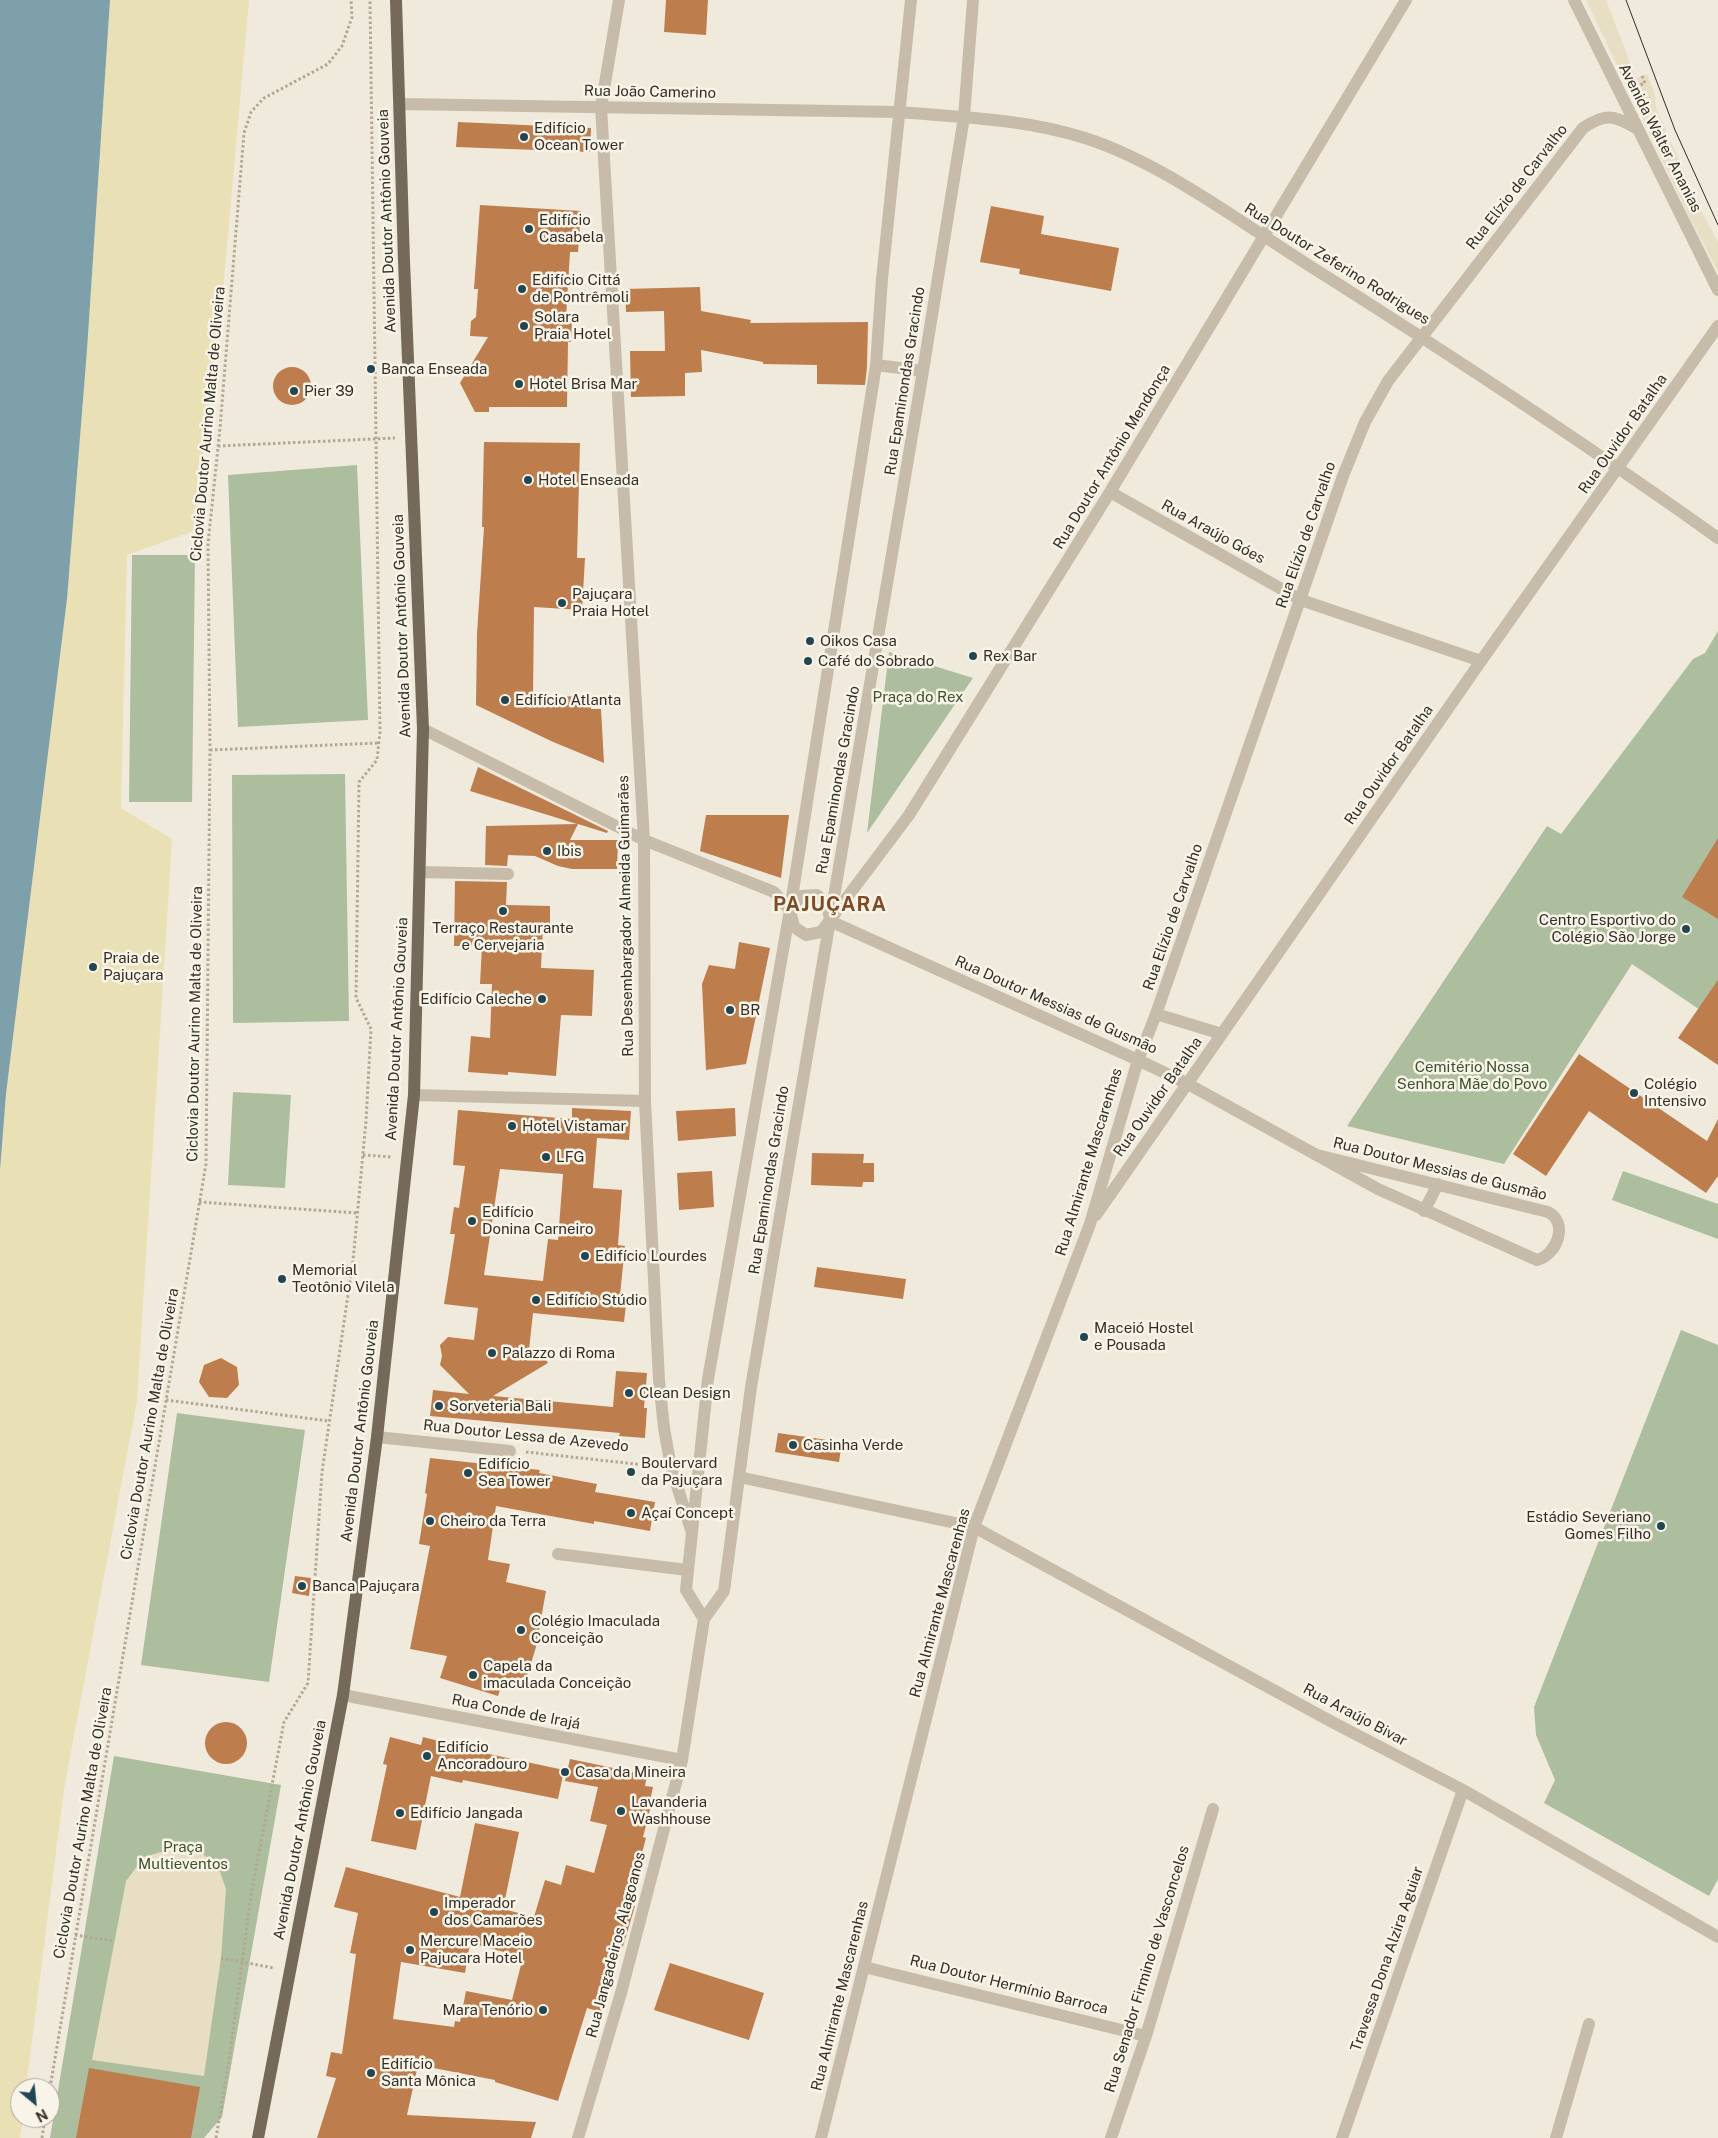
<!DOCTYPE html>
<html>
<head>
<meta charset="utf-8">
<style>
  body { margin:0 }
  #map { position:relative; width:1718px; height:2138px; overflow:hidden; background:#f0eadc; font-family:"Public Sans",sans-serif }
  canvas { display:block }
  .north { position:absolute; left:10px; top:2078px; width:50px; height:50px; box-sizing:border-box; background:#f8f4e8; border:1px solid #aaa59b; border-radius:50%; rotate:152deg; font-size:14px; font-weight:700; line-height:20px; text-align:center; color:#352e28 }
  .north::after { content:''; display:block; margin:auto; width:18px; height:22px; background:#214653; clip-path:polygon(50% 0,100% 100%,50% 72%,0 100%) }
</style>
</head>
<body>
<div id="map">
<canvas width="1718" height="2138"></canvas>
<div class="north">N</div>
</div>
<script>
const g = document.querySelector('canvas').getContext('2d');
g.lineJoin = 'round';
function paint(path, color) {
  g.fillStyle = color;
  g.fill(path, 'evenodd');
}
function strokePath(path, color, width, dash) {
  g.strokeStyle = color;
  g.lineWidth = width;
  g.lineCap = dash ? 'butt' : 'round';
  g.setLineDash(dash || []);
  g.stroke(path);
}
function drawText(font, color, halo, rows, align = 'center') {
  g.font = font + ' "Public Sans",sans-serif';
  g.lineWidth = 5;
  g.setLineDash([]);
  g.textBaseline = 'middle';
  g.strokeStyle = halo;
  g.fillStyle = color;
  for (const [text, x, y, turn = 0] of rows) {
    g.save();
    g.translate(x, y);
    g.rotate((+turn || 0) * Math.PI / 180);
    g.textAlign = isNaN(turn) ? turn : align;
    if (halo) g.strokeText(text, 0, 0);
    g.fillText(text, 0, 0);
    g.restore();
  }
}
paint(new Path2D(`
  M 357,465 L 368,720 L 238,727 L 228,475 Z
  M 132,555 L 195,555 L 192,802 L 129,802 Z
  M 1718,631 L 1718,1022 L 1632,964 L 1504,1164 L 1347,1126 L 1547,826 L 1561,834 L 1693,659 L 1705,653 Z
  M 889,652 L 973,678 L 867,833 Z
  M 345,774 L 349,1021 L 233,1023 L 232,775 Z
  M 233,1092 L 291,1095 L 285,1188 L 228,1185 Z
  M 1623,1171 L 1718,1204 L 1718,1239 L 1612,1200 Z
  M 1681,1330 L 1718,1345 L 1718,1879 L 1709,1896 L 1544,1803 L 1555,1780 L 1536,1735 L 1534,1707 Z
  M 177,1413 L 305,1430 L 269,1682 L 141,1665 Z
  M 114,1756 L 281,1785 L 222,2117 L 204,2138 L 50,2138 Z`), '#acbe9d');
paint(new Path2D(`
  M 110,0 L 249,0 L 222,302 L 194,531 L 127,555 L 121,808 L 172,839 L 137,1401 L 64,1789 L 26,2088 L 20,2088 L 20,2118 L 23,2118 L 20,2138 L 0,2138 L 0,1170 L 6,1094 L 67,599 L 87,350 Z`), '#e9e1b5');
paint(new Path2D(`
  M 1586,0 L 1606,0 L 1636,78 L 1647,74 L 1655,94 L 1656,108 L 1702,212 L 1718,243 L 1718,272 L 1686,210 Z
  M 175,1848 L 199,1851 L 218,1866 L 226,1889 L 221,1958 L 204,2076 L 92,2060 L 126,1881 L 144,1857 Z`), '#e7dec4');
paint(new Path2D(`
  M 0,0 L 110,0 L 87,350 L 67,599 L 6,1094 L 0,1170 Z`), '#7da0ab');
paint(new Path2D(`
  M 666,0 L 708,0 L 706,35 L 664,32 Z
  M 458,122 L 591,128 L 590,152 L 456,147 Z
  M 480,205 L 581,211 L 578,252 L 570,252 L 566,318 L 572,319 L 571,342 L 568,342 L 567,407 L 489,407 L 489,412 L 475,412 L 460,383 L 488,337 L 470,336 L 471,321 L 476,317 L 478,289 L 474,289 Z
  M 991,206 L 1044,216 L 1041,234 L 1119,248 L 1111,291 L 1019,274 L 1020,269 L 980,262 Z
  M 700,287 L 701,311 L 751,320 L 750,323 L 868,322 L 867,367 L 865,385 L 817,384 L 817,365 L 763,364 L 763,362 L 701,350 L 702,372 L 685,373 L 685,396 L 631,397 L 630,351 L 665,351 L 664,311 L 626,312 L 625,289 Z
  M273 386a19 19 0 1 1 38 0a19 19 0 1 1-38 0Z
  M 484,442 L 580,443 L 577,558 L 585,558 L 582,610 L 534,607 L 533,697 L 590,696 L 591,709 L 601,709 L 604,763 L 551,741 L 476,705 L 477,634 L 484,527 L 482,527 Z
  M 478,767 L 608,831 L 607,833 L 578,824 L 570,840 L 618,840 L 617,869 L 572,869 L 558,866 L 535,856 L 508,855 L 507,866 L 485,865 L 486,826 L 577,824 L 470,791 Z
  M 706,815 L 789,815 L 781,878 L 700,851 Z
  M 1718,838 L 1718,919 L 1682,897 Z
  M 455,881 L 507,882 L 506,905 L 550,906 L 550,925 L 543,925 L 541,968 L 594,970 L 592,1016 L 561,1015 L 556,1076 L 508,1072 L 508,1075 L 468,1072 L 471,1036 L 490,1038 L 492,984 L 480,984 L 482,946 L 454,946 Z
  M 739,942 L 770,948 L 746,1064 L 706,1070 L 702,984 L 709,965 L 735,969 Z
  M 1718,980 L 1718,1065 L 1678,1038 Z
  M 1579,1054 L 1707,1141 L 1718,1119 L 1718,1176 L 1706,1193 L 1589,1111 L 1546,1176 L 1513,1154 Z
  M 572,1108 L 631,1111 L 629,1140 L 597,1138 L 593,1188 L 622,1190 L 618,1245 L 625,1246 L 620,1295 L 627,1296 L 624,1322 L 533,1313 L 529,1350 L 540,1351 L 548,1363 L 493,1396 L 613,1407 L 616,1371 L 647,1373 L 644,1408 L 647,1408 L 645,1438 L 619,1436 L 620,1433 L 430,1416 L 433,1390 L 469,1394 L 440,1365 L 442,1356 L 440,1345 L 448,1337 L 474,1340 L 478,1308 L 444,1304 L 455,1234 L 450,1234 L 454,1207 L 459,1208 L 465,1166 L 453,1165 L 458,1110 L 572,1119 ZM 500,1169 L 563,1174 L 558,1240 L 548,1239 L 543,1281 L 484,1275 Z
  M 735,1108 L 736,1136 L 678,1141 L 676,1111 Z
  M 812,1153 L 864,1154 L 863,1163 L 874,1163 L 874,1182 L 863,1182 L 862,1187 L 811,1185 Z
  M 712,1171 L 714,1207 L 679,1210 L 677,1173 Z
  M 817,1267 L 906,1279 L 903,1299 L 814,1287 Z
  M 221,1358 L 237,1367 L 239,1385 L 227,1398 L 209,1397 L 199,1382 L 204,1365 Z
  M 778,1433 L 842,1442 L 839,1462 L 775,1452 Z
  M 430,1458 L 540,1470 L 539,1473 L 597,1484 L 595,1492 L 655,1502 L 650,1531 L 594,1521 L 594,1524 L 496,1506 L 488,1560 L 510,1564 L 506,1582 L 546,1591 L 536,1647 L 525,1683 L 504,1677 L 498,1696 L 440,1678 L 447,1656 L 410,1649 L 430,1546 L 419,1544 L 427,1494 L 425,1493 Z
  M 295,1576 L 311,1578 L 309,1596 L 292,1593 Z
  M205 1743a21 21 0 1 1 42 0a21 21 0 1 1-42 0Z
  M 390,1737 L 421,1745 L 423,1737 L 471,1749 L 470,1750 L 564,1770 L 558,1799 L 463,1780 L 462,1783 L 431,1776 L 416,1850 L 371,1841 L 387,1765 L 383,1764 Z
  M 570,1759 L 647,1775 L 645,1786 L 653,1787 L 650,1801 L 652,1802 L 643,1837 L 646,1838 L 639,1864 L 635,1863 L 623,1903 L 635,1906 L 624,1943 L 601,2012 L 587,2008 L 558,2101 L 495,2082 L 495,2080 L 418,2065 L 407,2115 L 536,2122 L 531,2138 L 317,2138 L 336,2078 L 326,2076 L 331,2052 L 342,2054 L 356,1954 L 350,1953 L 358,1913 L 334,1907 L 346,1867 L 460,1897 L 475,1823 L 519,1832 L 503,1909 L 534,1917 L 545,1880 L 561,1885 L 566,1865 L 594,1873 L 607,1825 L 590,1821 L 598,1787 L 565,1781 ZM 470,1943 L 523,1957 L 512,2000 L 466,1991 L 460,2022 L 455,2021 L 454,2027 L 393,2019 L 401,1962 L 465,1973 Z
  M 670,1963 L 764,1993 L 749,2040 L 654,2010 Z
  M 89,2068 L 200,2087 L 191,2138 L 76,2138 Z`), '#bd7d4d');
strokePath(new Path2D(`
  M 1636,87 L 1645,83 L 1642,76
  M 218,446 L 395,438
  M 210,750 L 378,743
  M 363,1155 L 392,1157
  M 199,1202 L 357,1213
  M 166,1400 L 329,1421
  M 526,1452 L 654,1466
  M 75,1935 L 114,1941
  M 221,1958 L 274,1968
  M 50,2088 L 206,1164 L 210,750 L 208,544 L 220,428 L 244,133 L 251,112 L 264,98 L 328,64 L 342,46 L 352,17 L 351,0
  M 42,2138 L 45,2118
  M 216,2138 L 229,2061 L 251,1895 L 284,1722 L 308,1683 L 322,1472 L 353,1261 L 366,1121 L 371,1029 L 356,998 L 359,782 L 377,760 L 380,732 L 370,0`), '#b3a793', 3, [2.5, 2.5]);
strokePath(new Path2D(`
  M 421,872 L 508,874
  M 558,1554 L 687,1570`), '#c7bca9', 12);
strokePath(new Path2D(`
  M 377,1437 L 510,1451`), '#c7bca9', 12);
strokePath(new Path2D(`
  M 619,0 L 601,107 L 644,840 L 645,1101 L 659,1380 L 664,1428 L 671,1467 L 691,1530
  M 1110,492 L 1301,600 L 1481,661
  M 423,729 L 644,840 L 774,892 L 790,910 L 801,896 L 817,895 L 827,904 L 830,919
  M 790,910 L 794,927 L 806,935 L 821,932 L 909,815 L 1110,492 L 1406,0
  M 830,921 L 1138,1060 L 1188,1084 L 1378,1189 L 1537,1260 C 1557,1255 1569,1223 1548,1212 L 1317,1155
  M 414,1095 L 645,1101
  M 1424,1211 L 1438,1184
  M 974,1527 L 1334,1723 L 1463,1790 L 1718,1937
  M 343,1695 L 682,1760
  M 864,1967 L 1146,2036
  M 1111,2138 L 1146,2036 L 1213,1809
  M 1342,2138 L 1463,1790
  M 1556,2138 L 1589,2024`), '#c7bca9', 12);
strokePath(new Path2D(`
  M 1574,0 L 1718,290
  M 400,104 L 899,112 C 961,117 1025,119 1085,138 C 1160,162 1236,219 1302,261 C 1443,350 1582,441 1718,538
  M 876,365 L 923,371
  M 1156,1014 L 1222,1034
  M 1096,1215 L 1481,661 L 1718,326
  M 739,1477 L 974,1527
  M 704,1619 L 686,1590 L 708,1379 L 790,910 L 876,365 L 882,279 L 911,0
  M 578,2138 L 621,1993 L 682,1760 L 704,1619 L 724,1591 L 751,1387 L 923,371 L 964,117 L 973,0
  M 821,2138 L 974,1527 L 1090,1224 L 1138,1060 L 1156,1014 L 1343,476 L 1365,422 L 1388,381 L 1583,128 C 1605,113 1614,115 1636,128`), '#c7bca9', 12);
strokePath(new Path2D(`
  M 258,2138 L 343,1695 L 377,1437 L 414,1095 L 423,729 L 404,261 L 396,0`), '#75695a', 12);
strokePath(new Path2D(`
  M 1626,0 L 1675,130 L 1718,225`), '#352e28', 1);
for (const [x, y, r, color] of [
  [524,137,5,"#214653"],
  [529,229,5,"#214653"],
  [522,289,5,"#214653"],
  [524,326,5,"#214653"],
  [371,369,5,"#214653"],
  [519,384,5,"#214653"],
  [294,391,5,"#214653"],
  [528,480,5,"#214653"],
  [562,603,5,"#214653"],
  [810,641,5,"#214653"],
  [973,656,5,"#214653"],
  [808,661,5,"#214653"],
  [505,700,5,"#214653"],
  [547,851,5,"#214653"],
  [503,911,5,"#214653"],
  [1686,929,5,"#214653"],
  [93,967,5,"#214653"],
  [542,999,5,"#214653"],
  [730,1010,5,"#214653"],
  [1634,1093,5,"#214653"],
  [512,1126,5,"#214653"],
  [546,1157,5,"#214653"],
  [472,1221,5,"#214653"],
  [585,1256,5,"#214653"],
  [282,1279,5,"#214653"],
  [536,1300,5,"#214653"],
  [1084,1337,5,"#214653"],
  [492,1353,5,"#214653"],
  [629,1393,5,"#214653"],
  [439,1406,5,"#214653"],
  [793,1445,5,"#214653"],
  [631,1472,5,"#214653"],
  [468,1473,5,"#214653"],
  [631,1513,5,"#214653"],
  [430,1521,5,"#214653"],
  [1661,1526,5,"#214653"],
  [302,1586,5,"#214653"],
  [521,1630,5,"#214653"],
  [473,1675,5,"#214653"],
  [427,1756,5,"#214653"],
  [565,1772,5,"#214653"],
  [621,1811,5,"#214653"],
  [400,1813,5,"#214653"],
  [434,1912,5,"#214653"],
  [410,1950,5,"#214653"],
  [543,2010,5,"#214653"],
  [371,2073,5,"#214653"]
]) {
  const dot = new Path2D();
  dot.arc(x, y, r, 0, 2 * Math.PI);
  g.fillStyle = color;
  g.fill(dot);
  strokePath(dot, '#f8f4e8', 2);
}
drawText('15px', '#352e28', '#f8f4e8', [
  ["Rua João Camerino",650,92,1],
  ["Avenida Walter Ananias",1660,138,63],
  ["Rua Elízio de Carvalho",1517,187,-52],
  ["Avenida Doutor Antônio Gouveia",387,221,-92],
  ["Rua Doutor Zeferino Rodrigues",1337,264,32],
  ["Rua Epaminondas Gracindo",905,381,-81],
  ["Ciclovia Doutor Aurino Malta de Oliveira",208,424,-85],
  ["Rua Ouvidor Batalha",1623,434,-55],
  ["Rua Doutor Antônio Mendonça",1112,457,-59],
  ["Rua Araújo Góes",1213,532,29],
  ["Rua Elízio de Carvalho",1306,535,-71],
  ["Avenida Doutor Antônio Gouveia",402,626,-92],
  ["Rua Ouvidor Batalha",1389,765,-55],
  ["Rua Epaminondas Gracindo",838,780,-80],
  ["Rua Desembargador Almeida Guimarães",626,916,-91],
  ["Rua Elízio de Carvalho",1173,917,-71],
  ["Rua Doutor Messias de Gusmão",1056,1005,24],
  ["Ciclovia Doutor Aurino Malta de Oliveira",195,1024,-89],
  ["Avenida Doutor Antônio Gouveia",397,1029,-87],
  ["Rua Ouvidor Batalha",1158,1097,-55],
  ["Rua Almirante Mascarenhas",1089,1162,-73],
  ["Rua Doutor Messias de Gusmão",1440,1169,14],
  ["Rua Epaminondas Gracindo",769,1180,-81],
  ["Ciclovia Doutor Aurino Malta de Oliveira",150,1424,-80],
  ["Avenida Doutor Antônio Gouveia",360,1431,-83],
  ["Rua Doutor Lessa de Azevedo",526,1436,6],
  ["Rua Almirante Mascarenhas",940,1603,-75],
  ["Rua Conde de Irajá",516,1712,11],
  ["Rua Araújo Bivar",1355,1715,28],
  ["Ciclovia Doutor Aurino Malta de Oliveira",83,1823,-80],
  ["Avenida Doutor Antônio Gouveia",300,1830,-79],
  ["Rua Jangadeiros Alagoanos",616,1945,-75],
  ["Travessa Dona Alzira Aguiar",1387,1959,-71],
  ["Rua Senador Firmino de Vasconcelos",1147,1969,-73],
  ["Rua Doutor Hermínio Barroca",1009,1985,14],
  ["Rua Almirante Mascarenhas",840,1996,-76]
]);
drawText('15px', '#352e28', '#f8f4e8', [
  ["Edifício",534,128],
  ["Ocean Tower",534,145],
  ["Edifício",539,220],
  ["Casabela",539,237],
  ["Edifício Cittá",532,280],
  ["de Pontrêmoli",532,297],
  ["Solara",534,317],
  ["Praia Hotel",534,334],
  ["Banca Enseada",381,369],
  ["Hotel Brisa Mar",529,384],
  ["Pier 39",304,391],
  ["Hotel Enseada",538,480],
  ["Pajuçara",572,594],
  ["Praia Hotel",572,611],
  ["Oikos Casa",820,641],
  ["Rex Bar",983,656],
  ["Café do Sobrado",818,661],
  ["Edifício Atlanta",515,700],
  ["Ibis",557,851],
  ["Centro Esportivo do",1676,920,"right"],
  ["Colégio São Jorge",1676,937,"right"],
  ["Terraço Restaurante",503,928,"center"],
  ["e Cervejaria",503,945,"center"],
  ["Praia de",103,958],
  ["Pajuçara",103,975],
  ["Edifício Caleche",532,999,"right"],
  ["BR",740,1010],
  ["Colégio",1644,1084],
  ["Intensivo",1644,1101],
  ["Hotel Vistamar",522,1126],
  ["LFG",556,1157],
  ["Edifício",482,1212],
  ["Donina Carneiro",482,1229],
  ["Edifício Lourdes",595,1256],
  ["Memorial",292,1270],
  ["Teotônio Vilela",292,1287],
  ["Edifício Stúdio",546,1300],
  ["Maceió Hostel",1094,1328],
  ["e Pousada",1094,1345],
  ["Palazzo di Roma",502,1353],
  ["Clean Design",639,1393],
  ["Sorveteria Bali",449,1406],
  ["Casinha Verde",803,1445],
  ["Boulervard",641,1463],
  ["da Pajuçara",641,1480],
  ["Edifício",478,1464],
  ["Sea Tower",478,1481],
  ["Açaí Concept",641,1513],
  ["Estádio Severiano",1651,1517,"right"],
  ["Gomes Filho",1651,1534,"right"],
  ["Cheiro da Terra",440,1521],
  ["Banca Pajuçara",312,1586],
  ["Colégio Imaculada",531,1621],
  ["Conceição",531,1638],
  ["Capela da",483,1666],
  ["imaculada Conceição",483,1683],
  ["Edifício",437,1747],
  ["Ancoradouro",437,1764],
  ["Casa da Mineira",575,1772],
  ["Lavanderia",631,1802],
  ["Washhouse",631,1819],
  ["Edifício Jangada",410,1813],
  ["Imperador",444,1903],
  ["dos Camarões",444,1920],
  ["Mercure Maceio",420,1941],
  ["Pajucara Hotel",420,1958],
  ["Mara Tenório",533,2010,"right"],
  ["Edifício",381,2064],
  ["Santa Mônica",381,2081]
], 'left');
drawText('15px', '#3d512e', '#f8f4e8', [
  ["Praça do Rex",918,697],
  ["Cemitério Nossa",1472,1067],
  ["Senhora Mãe do Povo",1472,1084],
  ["Praça",183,1847],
  ["Multieventos",183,1864]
]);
g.letterSpacing = '1px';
drawText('bold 20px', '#7e4c27', '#f8f4e8', [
  ["PAJUÇARA",830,905]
]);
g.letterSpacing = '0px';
</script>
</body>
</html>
